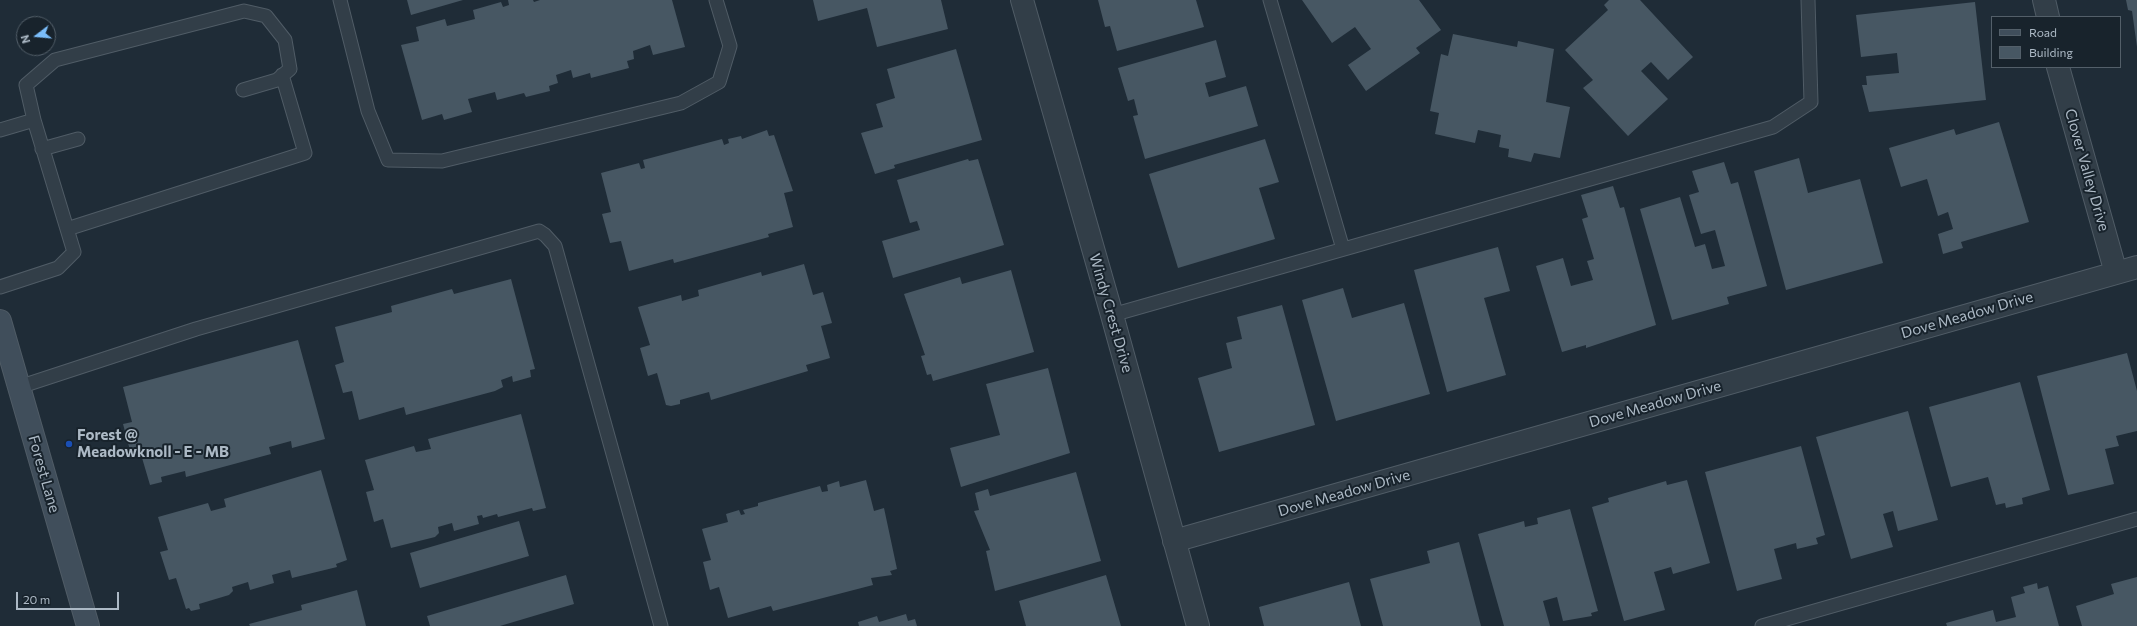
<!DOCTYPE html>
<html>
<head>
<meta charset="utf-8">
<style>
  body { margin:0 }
  #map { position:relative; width:2137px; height:626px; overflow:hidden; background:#1f2c37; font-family:Commissioner,sans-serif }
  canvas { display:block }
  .legend { position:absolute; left:1991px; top:16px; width:130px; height:52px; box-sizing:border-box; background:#18232c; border:1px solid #535f69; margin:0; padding:5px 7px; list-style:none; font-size:12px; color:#acb9c5 }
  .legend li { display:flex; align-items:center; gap:8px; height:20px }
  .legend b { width:20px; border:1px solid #535f69 }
  .north { position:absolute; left:16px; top:16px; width:40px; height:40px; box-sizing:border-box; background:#18232c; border:1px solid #535f69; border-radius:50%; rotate:254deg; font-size:11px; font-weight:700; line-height:16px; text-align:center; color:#acb9c5 }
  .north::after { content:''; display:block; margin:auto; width:14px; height:18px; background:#7bbefb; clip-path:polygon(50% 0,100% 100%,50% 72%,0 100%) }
  .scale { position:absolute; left:16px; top:592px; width:103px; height:18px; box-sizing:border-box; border:2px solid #acb9c5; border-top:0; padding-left:5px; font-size:12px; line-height:14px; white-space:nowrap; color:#acb9c5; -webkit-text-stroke:3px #18232c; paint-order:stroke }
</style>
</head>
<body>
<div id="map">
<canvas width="2137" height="626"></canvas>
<ul class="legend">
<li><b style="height:5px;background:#404e5b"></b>Road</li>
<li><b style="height:11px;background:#475763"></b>Building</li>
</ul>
<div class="north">N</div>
<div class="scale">20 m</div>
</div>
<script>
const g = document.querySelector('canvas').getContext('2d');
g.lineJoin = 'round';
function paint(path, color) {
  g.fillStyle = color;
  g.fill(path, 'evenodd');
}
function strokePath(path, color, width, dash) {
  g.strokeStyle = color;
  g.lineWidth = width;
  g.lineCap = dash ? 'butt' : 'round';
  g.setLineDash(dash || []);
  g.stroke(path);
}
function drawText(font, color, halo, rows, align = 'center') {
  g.font = font + ' Commissioner,sans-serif';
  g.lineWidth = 4;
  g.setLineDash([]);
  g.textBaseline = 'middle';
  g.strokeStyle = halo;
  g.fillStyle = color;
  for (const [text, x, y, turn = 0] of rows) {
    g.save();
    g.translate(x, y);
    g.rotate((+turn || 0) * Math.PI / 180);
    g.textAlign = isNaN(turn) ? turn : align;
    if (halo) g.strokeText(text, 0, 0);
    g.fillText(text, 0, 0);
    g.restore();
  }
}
paint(new Path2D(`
  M 407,0 L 463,0 L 411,15 Z
  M 508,0 L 533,0 L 534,2 L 540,0 L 672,0 L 685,47 L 653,55 L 650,45 L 633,51 L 634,59 L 627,61 L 629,68 L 591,78 L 590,73 L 573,78 L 571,70 L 556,75 L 558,83 L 549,86 L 550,91 L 526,97 L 524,93 L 497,100 L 495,92 L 468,99 L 472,112 L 444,120 L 442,114 L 422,120 L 401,45 L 419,41 L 416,27 L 445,19 L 447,26 L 475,19 L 473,10 L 501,2 L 503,7 L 509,5 Z
  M 813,0 L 941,0 L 948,29 L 877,47 L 867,8 L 818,21 Z
  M 1098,0 L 1196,0 L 1204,27 L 1117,51 L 1110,26 L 1105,27 Z
  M 1302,0 L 1419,0 L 1441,30 L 1416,48 L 1420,53 L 1366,91 L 1348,65 L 1371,49 L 1355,27 L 1332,43 Z
  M 1609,0 L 1640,0 L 1693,57 L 1668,80 L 1651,62 L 1641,71 L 1668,99 L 1628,136 L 1583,88 L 1593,80 L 1565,50 L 1608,10 L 1604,5 Z
  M 2126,0 L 2137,0 L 2137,47 L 2132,11 L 2128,10 Z
  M 1975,2 L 1986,100 L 1869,112 L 1862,85 L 1867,85 L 1866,76 L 1899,73 L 1897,53 L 1861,57 L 1856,15 Z
  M 1453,34 L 1517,47 L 1518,41 L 1554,49 L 1546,102 L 1570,107 L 1560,158 L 1534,153 L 1531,162 L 1508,157 L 1509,149 L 1499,147 L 1501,135 L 1478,130 L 1475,143 L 1435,134 L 1439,113 L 1430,111 L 1441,54 L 1448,56 Z
  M 1216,40 L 1226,77 L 1205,83 L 1209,97 L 1246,86 L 1258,126 L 1145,159 L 1133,116 L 1138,115 L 1134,99 L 1128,101 L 1118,68 Z
  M 956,49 L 982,140 L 894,165 L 895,168 L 875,174 L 861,133 L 883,127 L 876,104 L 895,98 L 887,69 Z
  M 1999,122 L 2029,222 L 1961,242 L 1963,248 L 1943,254 L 1938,234 L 1953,229 L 1948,212 L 1938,216 L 1927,179 L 1901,187 L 1889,148 L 1954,129 L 1956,135 Z
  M 767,130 L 769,136 L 774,135 L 793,191 L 784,193 L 793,227 L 768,234 L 769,237 L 674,263 L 673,259 L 629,271 L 621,241 L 610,243 L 602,214 L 611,212 L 601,173 L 639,163 L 641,169 L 645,168 L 643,160 L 722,139 L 724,145 L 729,143 L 728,139 L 741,136 L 742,139 Z
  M 1265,139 L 1279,182 L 1259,188 L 1275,239 L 1178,268 L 1149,174 Z
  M 1799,158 L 1808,193 L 1860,179 L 1883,263 L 1786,290 L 1754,171 Z
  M 968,159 L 969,161 L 978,159 L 1004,245 L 893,278 L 882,241 L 920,230 L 917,221 L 910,223 L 897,180 Z
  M 1724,162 L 1731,184 L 1738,182 L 1767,286 L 1727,297 L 1729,304 L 1672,320 L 1640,209 L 1680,197 L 1695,247 L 1705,244 L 1712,269 L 1725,266 L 1715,230 L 1701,234 L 1689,195 L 1699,192 L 1692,171 Z
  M 1613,186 L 1620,208 L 1624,207 L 1656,325 L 1586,348 L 1586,345 L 1562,352 L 1536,266 L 1563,258 L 1571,286 L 1593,280 L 1587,261 L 1594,259 L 1582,219 L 1588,217 L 1581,195 Z
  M 1498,247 L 1510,291 L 1484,298 L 1506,375 L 1447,392 L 1414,270 Z
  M 804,264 L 813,295 L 823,292 L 832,323 L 821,326 L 830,358 L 806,365 L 808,371 L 711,400 L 709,392 L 680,400 L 680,404 L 671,406 L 666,405 L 657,373 L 648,376 L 640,348 L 650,345 L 638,307 L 681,295 L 682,301 L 699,296 L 698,290 L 761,272 L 762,276 Z
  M 1011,270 L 1034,352 L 933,381 L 931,374 L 927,375 L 921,356 L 925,355 L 904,294 L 960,277 L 962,284 Z
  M 511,279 L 535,369 L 530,370 L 531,377 L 513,382 L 512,376 L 501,380 L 503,387 L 495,391 L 406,415 L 404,407 L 359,420 L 352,391 L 343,393 L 335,365 L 344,362 L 335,327 L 392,312 L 391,306 L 452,289 L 454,294 Z
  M 1343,288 L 1352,318 L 1404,303 L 1430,394 L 1336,421 L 1302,300 Z
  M 1282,305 L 1315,425 L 1219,452 L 1198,378 L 1232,368 L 1226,343 L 1242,339 L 1237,317 Z
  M 298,340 L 325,439 L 292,448 L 291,441 L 269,447 L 271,454 L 186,477 L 185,471 L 161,477 L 162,482 L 150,485 L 140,451 L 131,454 L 123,424 L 132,422 L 123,387 Z
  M 2127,353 L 2137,391 L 2137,431 L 2116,436 L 2119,446 L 2105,449 L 2114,484 L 2068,495 L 2037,376 Z
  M 1048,368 L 1070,453 L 961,487 L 950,448 L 1000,435 L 986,384 Z
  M 2020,382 L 2050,490 L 2022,498 L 2023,504 L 2006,508 L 2005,503 L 1996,505 L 1988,477 L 1951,487 L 1929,407 Z
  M 1908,411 L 1938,520 L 1898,531 L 1893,511 L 1883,514 L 1893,547 L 1851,559 L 1816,437 Z
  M 521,414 L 546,508 L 533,511 L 532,508 L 498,517 L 497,514 L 483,518 L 482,515 L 477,516 L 479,524 L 454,531 L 452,523 L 438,527 L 439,533 L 435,537 L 391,548 L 383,519 L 374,522 L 366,492 L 374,490 L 365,460 L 414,446 L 416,452 L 431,449 L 428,439 Z
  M 1801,446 L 1825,535 L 1816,538 L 1818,544 L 1797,549 L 1796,543 L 1774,549 L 1782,579 L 1737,591 L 1705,472 Z
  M 321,470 L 347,560 L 336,564 L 337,567 L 292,578 L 290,570 L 272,575 L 274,583 L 250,590 L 248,582 L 232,587 L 233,591 L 229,595 L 199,604 L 200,609 L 191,611 L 189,608 L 186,609 L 176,578 L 169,580 L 160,552 L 168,550 L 158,517 L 208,503 L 211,511 L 226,507 L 224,499 Z
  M 1076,472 L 1101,561 L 995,591 L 986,551 L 990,550 L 974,511 L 979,510 L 975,493 L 988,489 L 990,496 Z
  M 866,480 L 874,511 L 884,508 L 897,569 L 890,571 L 892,575 L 871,578 L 873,585 L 773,611 L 771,606 L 728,618 L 719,587 L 710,590 L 703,562 L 711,560 L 702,529 L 728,522 L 726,514 L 739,510 L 741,515 L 745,514 L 743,510 L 758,506 L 758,503 L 820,486 L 822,492 L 828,491 L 827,485 L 839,481 L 840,487 Z
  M 1687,480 L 1710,563 L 1673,574 L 1671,567 L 1654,572 L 1665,610 L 1624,621 L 1592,507 L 1609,502 L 1608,498 L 1666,481 L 1667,485 Z
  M 1570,509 L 1598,611 L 1591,613 L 1592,616 L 1563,621 L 1557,597 L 1543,601 L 1550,626 L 1504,626 L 1478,534 L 1524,521 L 1525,527 L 1538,524 L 1537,518 Z
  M 519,521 L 529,556 L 420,588 L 410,553 Z
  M 1459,542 L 1481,626 L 1383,626 L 1370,579 L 1430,563 L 1427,551 Z
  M 566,575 L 574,604 L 500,626 L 430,626 L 427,616 Z
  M 1106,575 L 1121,626 L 1026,626 L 1019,601 Z
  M 2137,577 L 2137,626 L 2082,626 L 2076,606 L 2114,594 L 2111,584 Z
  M 1349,582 L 1361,626 L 1264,626 L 1259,607 Z
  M 2037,583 L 2038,589 L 2048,586 L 2059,626 L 1947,626 L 1946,623 L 1993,610 L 1996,622 L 2016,617 L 2011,597 L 2025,593 L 2023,587 Z
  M 357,590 L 366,626 L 250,626 L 249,624 L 302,610 L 301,605 Z
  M 906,614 L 908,621 L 915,619 L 917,626 L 859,626 L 858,622 L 877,616 L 879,622 Z`), '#475763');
const lane = new Path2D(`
  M 340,0 L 368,111 L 388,160 L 442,161 L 681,103 L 719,82 L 730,46 L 716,0
  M 1270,0 L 1343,249
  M 0,130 L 34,120
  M 42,149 L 78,139
  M 67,229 L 305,153 L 282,75
  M 0,287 L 58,268 L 74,252 L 34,120 L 26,85 L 55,60 L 244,11 L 266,16 L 285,40 L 290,69 L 277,80 L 243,90
  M 1112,315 L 1773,127 L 1811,102 L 1808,0
  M 19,387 L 196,329 L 539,231 L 545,235 L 555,246 L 661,626
  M 1762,626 L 2137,519`);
const street = new Path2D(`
  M 1022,0 L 1112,315 L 1198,626
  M 2044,0 L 2048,17
  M 2058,67 L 2116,273
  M 1174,541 L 2137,267`);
const secondary = new Path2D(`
  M 0,321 L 88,626`);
strokePath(lane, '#505c66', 15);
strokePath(street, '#505c66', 24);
strokePath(secondary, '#505c66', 24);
strokePath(lane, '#323e48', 13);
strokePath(street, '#323e48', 22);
strokePath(secondary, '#404e5b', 22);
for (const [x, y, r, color] of [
  [69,444,4,"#1a4fb4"]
]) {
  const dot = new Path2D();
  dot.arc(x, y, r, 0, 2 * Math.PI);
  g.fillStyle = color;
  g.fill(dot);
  strokePath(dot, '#18232c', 1.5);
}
drawText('15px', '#acb9c5', '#18232c', [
  ["Clover Valley Drive",2087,170,74],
  ["Windy Crest Drive",1111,313,74],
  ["Dove Meadow Drive",1967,315,-16],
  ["Dove Meadow Drive",1655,404,-16],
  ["Forest Lane",44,474,74],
  ["Dove Meadow Drive",1344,493,-16]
]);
drawText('bold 15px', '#acb9c5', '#18232c', [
  ["Forest @",77,435],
  ["Meadowknoll - E - MB",77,452]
], 'left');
</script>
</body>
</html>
